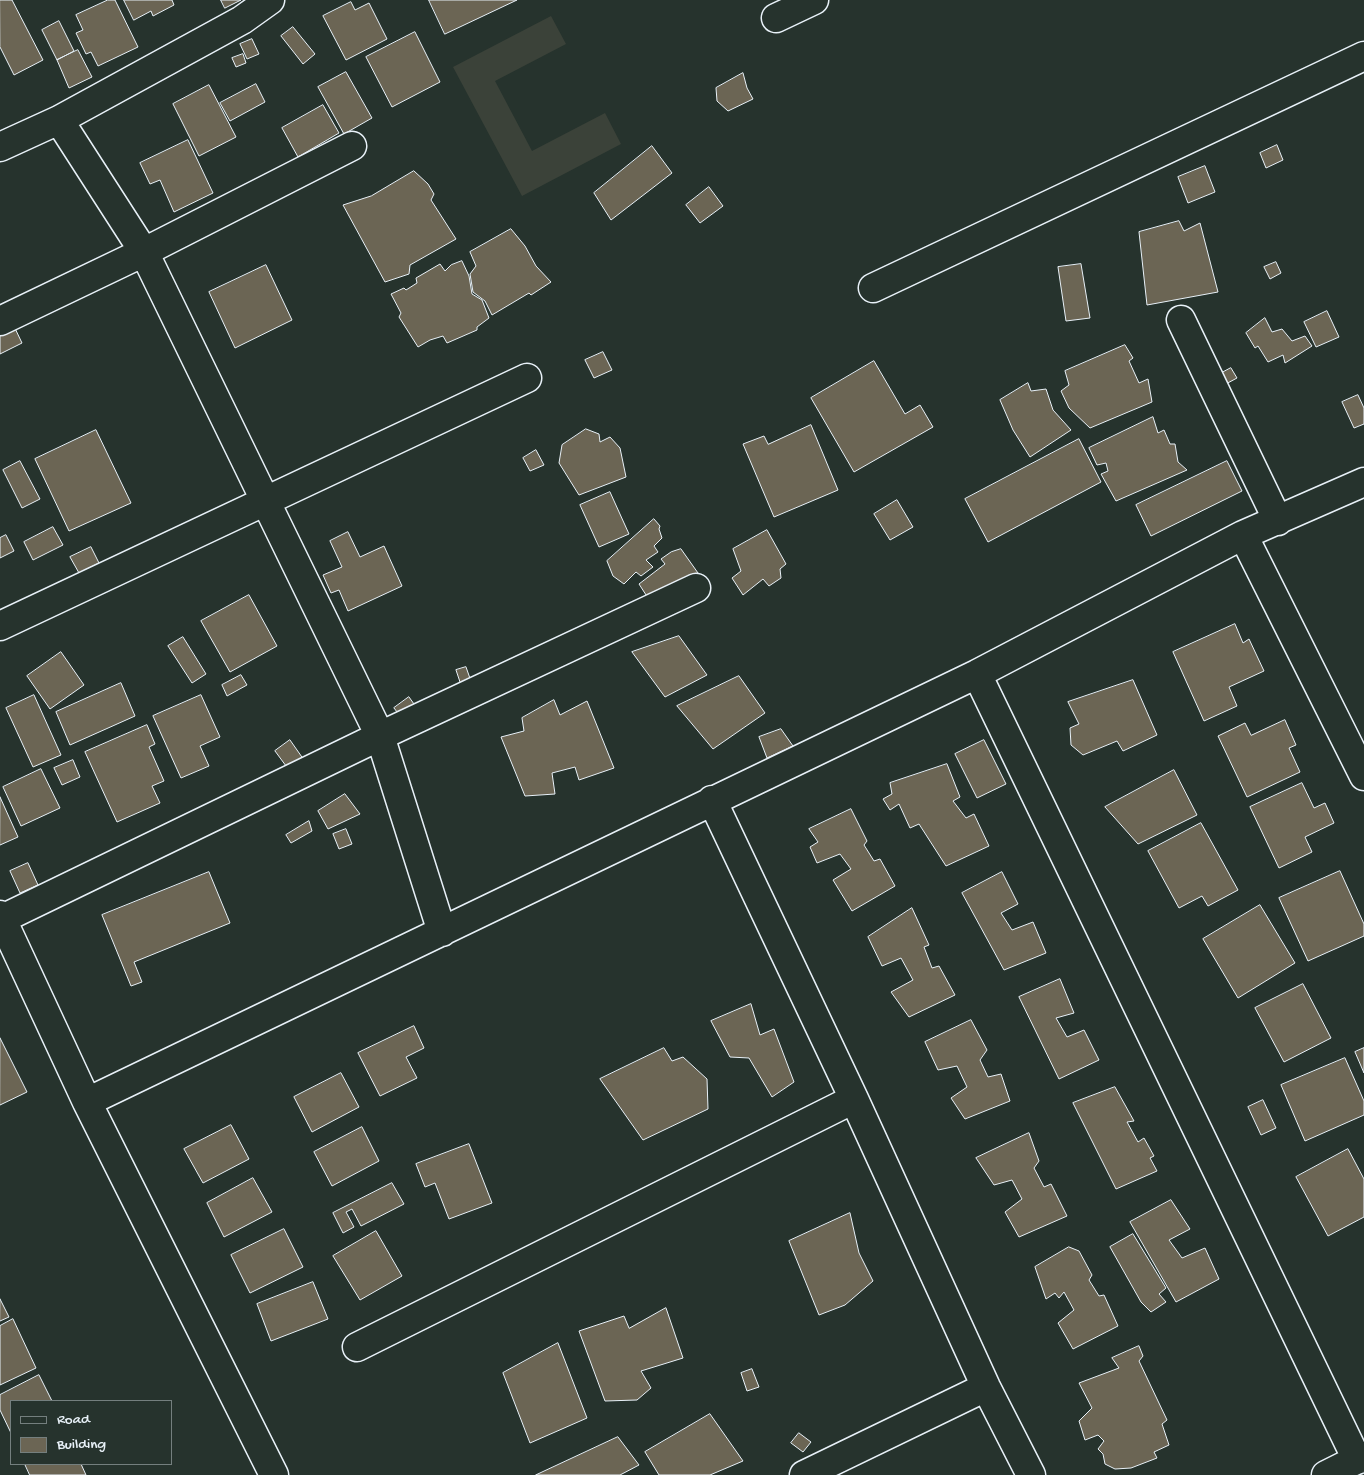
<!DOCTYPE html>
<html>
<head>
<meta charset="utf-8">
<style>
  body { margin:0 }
  #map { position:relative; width:1364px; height:1475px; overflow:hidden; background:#26332d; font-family:"Gochi Hand",sans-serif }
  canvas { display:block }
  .legend { position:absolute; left:10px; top:1400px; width:162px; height:65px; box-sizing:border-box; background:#26332d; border:1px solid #747f7e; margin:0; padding:6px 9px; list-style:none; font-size:15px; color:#e8f1f8 }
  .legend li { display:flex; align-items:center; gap:10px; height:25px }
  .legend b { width:25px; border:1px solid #747f7e }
</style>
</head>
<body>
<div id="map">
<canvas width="1364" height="1475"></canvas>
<ul class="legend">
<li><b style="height:6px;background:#26332d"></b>Road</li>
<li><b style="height:14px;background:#6b6554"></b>Building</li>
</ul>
</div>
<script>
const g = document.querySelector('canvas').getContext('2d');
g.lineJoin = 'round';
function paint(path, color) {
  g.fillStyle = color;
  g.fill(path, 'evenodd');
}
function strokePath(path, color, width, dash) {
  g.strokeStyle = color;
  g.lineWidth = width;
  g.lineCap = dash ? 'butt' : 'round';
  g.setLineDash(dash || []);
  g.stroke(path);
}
paint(new Path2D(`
  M 551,16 L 566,44 L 495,81 L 532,151 L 605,113 L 621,144 L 522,196 L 453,67 Z`), '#3b4239');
const building = new Path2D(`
  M 0,0 L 12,0 L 43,60 L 14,75 L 0,47 Z
  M 108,0 L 115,0 L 138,47 L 98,66 L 91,52 L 86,54 L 76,33 L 83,30 L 76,15 Z
  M 124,0 L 172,0 L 174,5 L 153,16 L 151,11 L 134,20 Z
  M 221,0 L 241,0 L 225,8 Z
  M 429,0 L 517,0 L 445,34 Z
  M 351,2 L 355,10 L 369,3 L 387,39 L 346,60 L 323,16 Z
  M 59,21 L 74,51 L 57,60 L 42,30 Z
  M 293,27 L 315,54 L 303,64 L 281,36 Z
  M 415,32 L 440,82 L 392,107 L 366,57 Z
  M 252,39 L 259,54 L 247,59 L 240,44 Z
  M 78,50 L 92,77 L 69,88 L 57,60 Z
  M 243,54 L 246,63 L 236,67 L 232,58 Z
  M 346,72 L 372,118 L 344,134 L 318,87 Z
  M 743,73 L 747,88 L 753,99 L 728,111 L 717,101 L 716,88 Z
  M 256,84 L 265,102 L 230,121 L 220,103 Z
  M 209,85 L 236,137 L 199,156 L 173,104 Z
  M 323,105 L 339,133 L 298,157 L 282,128 Z
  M 188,140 L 213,193 L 174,212 L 160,180 L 150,184 L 140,163 Z
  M 1277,145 L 1283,160 L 1266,168 L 1260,153 Z
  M 652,146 L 672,173 L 611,220 L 594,193 Z
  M 1205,166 L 1215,192 L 1188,203 L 1178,177 Z
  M 414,171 L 428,184 L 434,194 L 431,200 L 456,239 L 410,265 L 409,274 L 385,282 L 343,205 L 371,196 Z
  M 709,187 L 723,206 L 700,223 L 686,205 Z
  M 1179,221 L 1184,231 L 1200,223 L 1218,292 L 1147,305 L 1139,232 Z
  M 511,229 L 525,246 L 536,266 L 551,282 L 531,295 L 529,293 L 492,315 L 485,301 L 473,292 L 470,274 L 476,266 L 470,252 Z
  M 462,261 L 469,276 L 472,294 L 482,300 L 489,318 L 477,327 L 477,330 L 447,343 L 443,336 L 430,340 L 418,347 L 399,317 L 401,313 L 391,294 L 404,288 L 406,290 L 417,283 L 416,278 L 440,264 L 445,271 L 451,265 Z
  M 1276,262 L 1281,273 L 1270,279 L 1264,267 Z
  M 1081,264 L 1090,318 L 1066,321 L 1058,267 Z
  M 266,265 L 292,320 L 235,348 L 209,292 Z
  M 1327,311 L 1339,337 L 1316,347 L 1304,322 Z
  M 1265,318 L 1272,332 L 1282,329 L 1292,341 L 1305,336 L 1312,346 L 1285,363 L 1283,355 L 1268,362 L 1258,346 L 1255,348 L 1246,333 Z
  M 12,322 L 22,343 L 0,354 L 0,328 Z
  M 1125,345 L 1133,358 L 1129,361 L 1139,383 L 1148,379 L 1152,402 L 1090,428 L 1069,408 L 1061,391 L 1069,385 L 1065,371 Z
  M 603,352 L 612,370 L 594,378 L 585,360 Z
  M 874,361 L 905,414 L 920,405 L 933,427 L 854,472 L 811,398 Z
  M 1231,368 L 1237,378 L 1224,385 L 1218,375 Z
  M 1028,383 L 1031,391 L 1046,389 L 1053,410 L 1071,430 L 1030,457 L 1013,430 L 1000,400 Z
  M 1358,395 L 1364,408 L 1364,424 L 1354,428 L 1342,402 Z
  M 1153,417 L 1158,433 L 1164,430 L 1170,444 L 1175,444 L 1178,462 L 1187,470 L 1116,501 L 1101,474 L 1108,471 L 1106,463 L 1097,465 L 1089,448 Z
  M 811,425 L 838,490 L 774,517 L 743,444 L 764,436 L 768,444 Z
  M 586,429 L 599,434 L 600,442 L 610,437 L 620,448 L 626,477 L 579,495 L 559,463 L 562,445 Z
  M 96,430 L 131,503 L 69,531 L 35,459 Z
  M 1079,439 L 1101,482 L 988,542 L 965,499 Z
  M 536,450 L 544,465 L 530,471 L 523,458 Z
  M 20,461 L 40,499 L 22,508 L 3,470 Z
  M 1227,461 L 1242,491 L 1151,536 L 1136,505 Z
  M 610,492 L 629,534 L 599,547 L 580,505 Z
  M 897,500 L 913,527 L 890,540 L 874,514 Z
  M 654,519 L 660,526 L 659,529 L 662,538 L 654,546 L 658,552 L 646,560 L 653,567 L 641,576 L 636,572 L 624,584 L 613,576 L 607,561 Z
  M 53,527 L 63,545 L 33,560 L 24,542 Z
  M 767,530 L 786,564 L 780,569 L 781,578 L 769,586 L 763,579 L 743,595 L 732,578 L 741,571 L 733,549 Z
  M 348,532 L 360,557 L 384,546 L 402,586 L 348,611 L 339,590 L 331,593 L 323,575 L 342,567 L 330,541 Z
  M 6,535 L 14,551 L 0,558 L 0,538 Z
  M 91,547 L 99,563 L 79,573 L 70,557 Z
  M 681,549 L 698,573 L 662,599 L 648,598 L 639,584 L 665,564 L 661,559 L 671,552 Z
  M 249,595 L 277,646 L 230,672 L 201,621 Z
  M 1235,624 L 1243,643 L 1249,639 L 1264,671 L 1229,687 L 1237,706 L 1204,721 L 1173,652 Z
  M 679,636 L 707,675 L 665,697 L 632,652 Z
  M 183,637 L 206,674 L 192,683 L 168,646 Z
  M 61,652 L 84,685 L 50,709 L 27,676 Z
  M 466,667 L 472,684 L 462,688 L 456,670 Z
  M 241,675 L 247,685 L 227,696 L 222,685 Z
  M 739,676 L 765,713 L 713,749 L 677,706 Z
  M 1133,680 L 1157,735 L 1123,751 L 1117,741 L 1083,755 L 1071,745 L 1070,728 L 1079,724 L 1068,702 Z
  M 121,683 L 135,716 L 70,745 L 56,712 Z
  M 34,695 L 61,755 L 33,767 L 6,708 Z
  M 201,695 L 220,737 L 200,746 L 209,766 L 181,778 L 153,716 Z
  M 409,697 L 419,711 L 404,721 L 394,708 Z
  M 554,700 L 560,715 L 587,701 L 614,768 L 579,780 L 575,767 L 552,773 L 555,794 L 525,796 L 501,737 L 524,731 L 522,718 Z
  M 1285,720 L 1296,745 L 1289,748 L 1300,772 L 1247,797 L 1218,736 L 1245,723 L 1251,735 Z
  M 147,725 L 155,744 L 149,747 L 164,781 L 152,786 L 160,803 L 117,822 L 85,752 Z
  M 781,729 L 793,746 L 767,758 L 759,737 Z
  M 290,740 L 304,760 L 289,770 L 275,751 Z
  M 984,740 L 1006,784 L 977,798 L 955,754 Z
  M 73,760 L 80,777 L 62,785 L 54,768 Z
  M 947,764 L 960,797 L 953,801 L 966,818 L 974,814 L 989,846 L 946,866 L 919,824 L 910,828 L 899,804 L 890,810 L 883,799 L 892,794 L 890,783 Z
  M 41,769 L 60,808 L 21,826 L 3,787 Z
  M 1174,770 L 1197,815 L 1138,844 L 1105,807 Z
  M 1302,783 L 1314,808 L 1325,803 L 1334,823 L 1305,837 L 1312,852 L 1279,868 L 1250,807 Z
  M 345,794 L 360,814 L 328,829 L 318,811 Z
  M 0,797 L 18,837 L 0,845 Z
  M 851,809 L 867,841 L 864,845 L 874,861 L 880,859 L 895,886 L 852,911 L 833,880 L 851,869 L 840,854 L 817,863 L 810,847 L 818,842 L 809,829 Z
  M 309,821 L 312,831 L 291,843 L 286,835 Z
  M 1201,823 L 1238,890 L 1208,906 L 1202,896 L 1179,908 L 1148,851 Z
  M 346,829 L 352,844 L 339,849 L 333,834 Z
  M 28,863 L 38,885 L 20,893 L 10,871 Z
  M 1340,871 L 1364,924 L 1364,936 L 1308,961 L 1279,898 Z
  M 209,872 L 230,923 L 134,962 L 142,982 L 131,986 L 102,915 Z
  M 1002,872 L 1018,904 L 1001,913 L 1012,930 L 1033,922 L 1046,953 L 1004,970 L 962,893 Z
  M 1260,905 L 1295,963 L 1238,998 L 1203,939 Z
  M 912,908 L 929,945 L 924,947 L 932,968 L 939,966 L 955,995 L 909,1017 L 891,992 L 913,980 L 901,958 L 882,966 L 868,937 Z
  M 1060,979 L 1074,1013 L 1056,1018 L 1067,1037 L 1084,1030 L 1099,1060 L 1059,1079 L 1019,997 Z
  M 1303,984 L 1331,1038 L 1284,1062 L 1255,1008 Z
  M 751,1004 L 760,1035 L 774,1029 L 794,1082 L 772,1097 L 749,1058 L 730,1057 L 711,1021 Z
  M 971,1020 L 987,1050 L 980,1060 L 988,1077 L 1001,1074 L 1010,1101 L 965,1119 L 951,1098 L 967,1087 L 957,1066 L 938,1070 L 925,1042 Z
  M 414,1026 L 424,1048 L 406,1057 L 417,1078 L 380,1096 L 358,1053 Z
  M 0,1038 L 27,1092 L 0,1105 Z
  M 664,1048 L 672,1061 L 683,1057 L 707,1079 L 708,1109 L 643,1140 L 600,1079 Z
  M 1364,1048 L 1364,1073 L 1355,1052 Z
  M 1345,1058 L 1364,1101 L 1364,1115 L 1305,1141 L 1281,1085 Z
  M 341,1073 L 359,1107 L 312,1132 L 294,1097 Z
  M 1115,1087 L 1134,1121 L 1127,1122 L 1138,1142 L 1144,1138 L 1154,1156 L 1150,1158 L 1157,1171 L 1116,1189 L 1073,1103 Z
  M 1263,1100 L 1276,1128 L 1261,1135 L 1248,1107 Z
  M 231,1125 L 249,1159 L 203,1183 L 184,1149 Z
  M 362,1127 L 379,1161 L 332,1186 L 314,1152 Z
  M 1029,1133 L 1039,1161 L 1034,1168 L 1044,1187 L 1051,1184 L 1067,1216 L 1019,1237 L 1005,1212 L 1022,1199 L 1012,1180 L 994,1185 L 976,1158 Z
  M 469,1144 L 492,1203 L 449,1219 L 435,1183 L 425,1187 L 416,1164 Z
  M 1348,1149 L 1364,1179 L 1364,1217 L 1328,1236 L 1296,1177 Z
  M 253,1178 L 272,1212 L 224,1237 L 207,1203 Z
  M 392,1183 L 404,1204 L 361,1226 L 352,1209 L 346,1212 L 354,1227 L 343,1233 L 333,1213 Z
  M 1171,1200 L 1190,1229 L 1169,1240 L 1182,1258 L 1205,1248 L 1219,1279 L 1176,1302 L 1130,1222 Z
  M 850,1213 L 859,1253 L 873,1281 L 845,1305 L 819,1315 L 789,1241 Z
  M 284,1229 L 303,1267 L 250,1293 L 231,1255 Z
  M 376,1231 L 402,1276 L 360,1300 L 333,1256 Z
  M 1133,1234 L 1166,1288 L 1159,1294 L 1166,1302 L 1151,1312 L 1141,1302 L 1110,1247 Z
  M 1069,1247 L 1079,1251 L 1092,1275 L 1089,1280 L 1099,1296 L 1104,1295 L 1118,1326 L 1073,1349 L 1058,1323 L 1074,1310 L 1064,1292 L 1059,1298 L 1055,1293 L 1046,1299 L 1035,1267 Z
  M 313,1282 L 328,1319 L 271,1341 L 257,1304 Z
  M 0,1299 L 9,1317 L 0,1321 Z
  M 666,1308 L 683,1358 L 641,1371 L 651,1388 L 637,1400 L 605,1401 L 579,1331 L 624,1316 L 629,1328 Z
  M 13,1319 L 36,1368 L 0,1385 L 0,1326 Z
  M 558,1343 L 587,1418 L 530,1443 L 503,1373 Z
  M 1139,1346 L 1143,1356 L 1139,1361 L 1167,1420 L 1162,1424 L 1169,1445 L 1154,1452 L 1157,1458 L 1131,1468 L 1115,1469 L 1105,1464 L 1103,1454 L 1098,1449 L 1104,1441 L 1098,1435 L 1085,1440 L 1079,1421 L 1092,1408 L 1079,1383 L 1119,1368 L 1112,1358 Z
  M 752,1369 L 759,1387 L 747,1391 L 741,1373 Z
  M 39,1375 L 52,1401 L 11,1401 L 11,1433 L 0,1410 L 0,1395 Z
  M 710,1414 L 743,1461 L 710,1475 L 659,1475 L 645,1452 Z
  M 799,1433 L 811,1442 L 803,1452 L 791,1443 Z
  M 618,1437 L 639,1465 L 620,1475 L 536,1475 Z
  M 25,1464 L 81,1464 L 86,1475 L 30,1475 Z`);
paint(building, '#6b6554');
strokePath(building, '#e8f1f8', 1);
const street = new Path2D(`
  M 776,18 L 814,0
  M 59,120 L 144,252 L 380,736 L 442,932
  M 0,147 L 59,120 L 242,20 L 270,0
  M 873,288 L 1364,56
  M 1181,320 L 1278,521
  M 0,321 L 144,252 L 352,146
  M 1243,535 L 1364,776
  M 0,626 L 527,378
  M 977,674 L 1357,1460
  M 712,800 L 854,1099 L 986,1387 L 1031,1475
  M 0,915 L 87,1102 L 274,1475
  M 0,920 L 380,736 L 696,588
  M 87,1102 L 977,674 L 1243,535 L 1364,482
  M 357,1347 L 854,1099
  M 804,1475 L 986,1387
  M 1326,1475 L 1364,1456`);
strokePath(street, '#e8f1f8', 31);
strokePath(street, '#26332d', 28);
</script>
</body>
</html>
